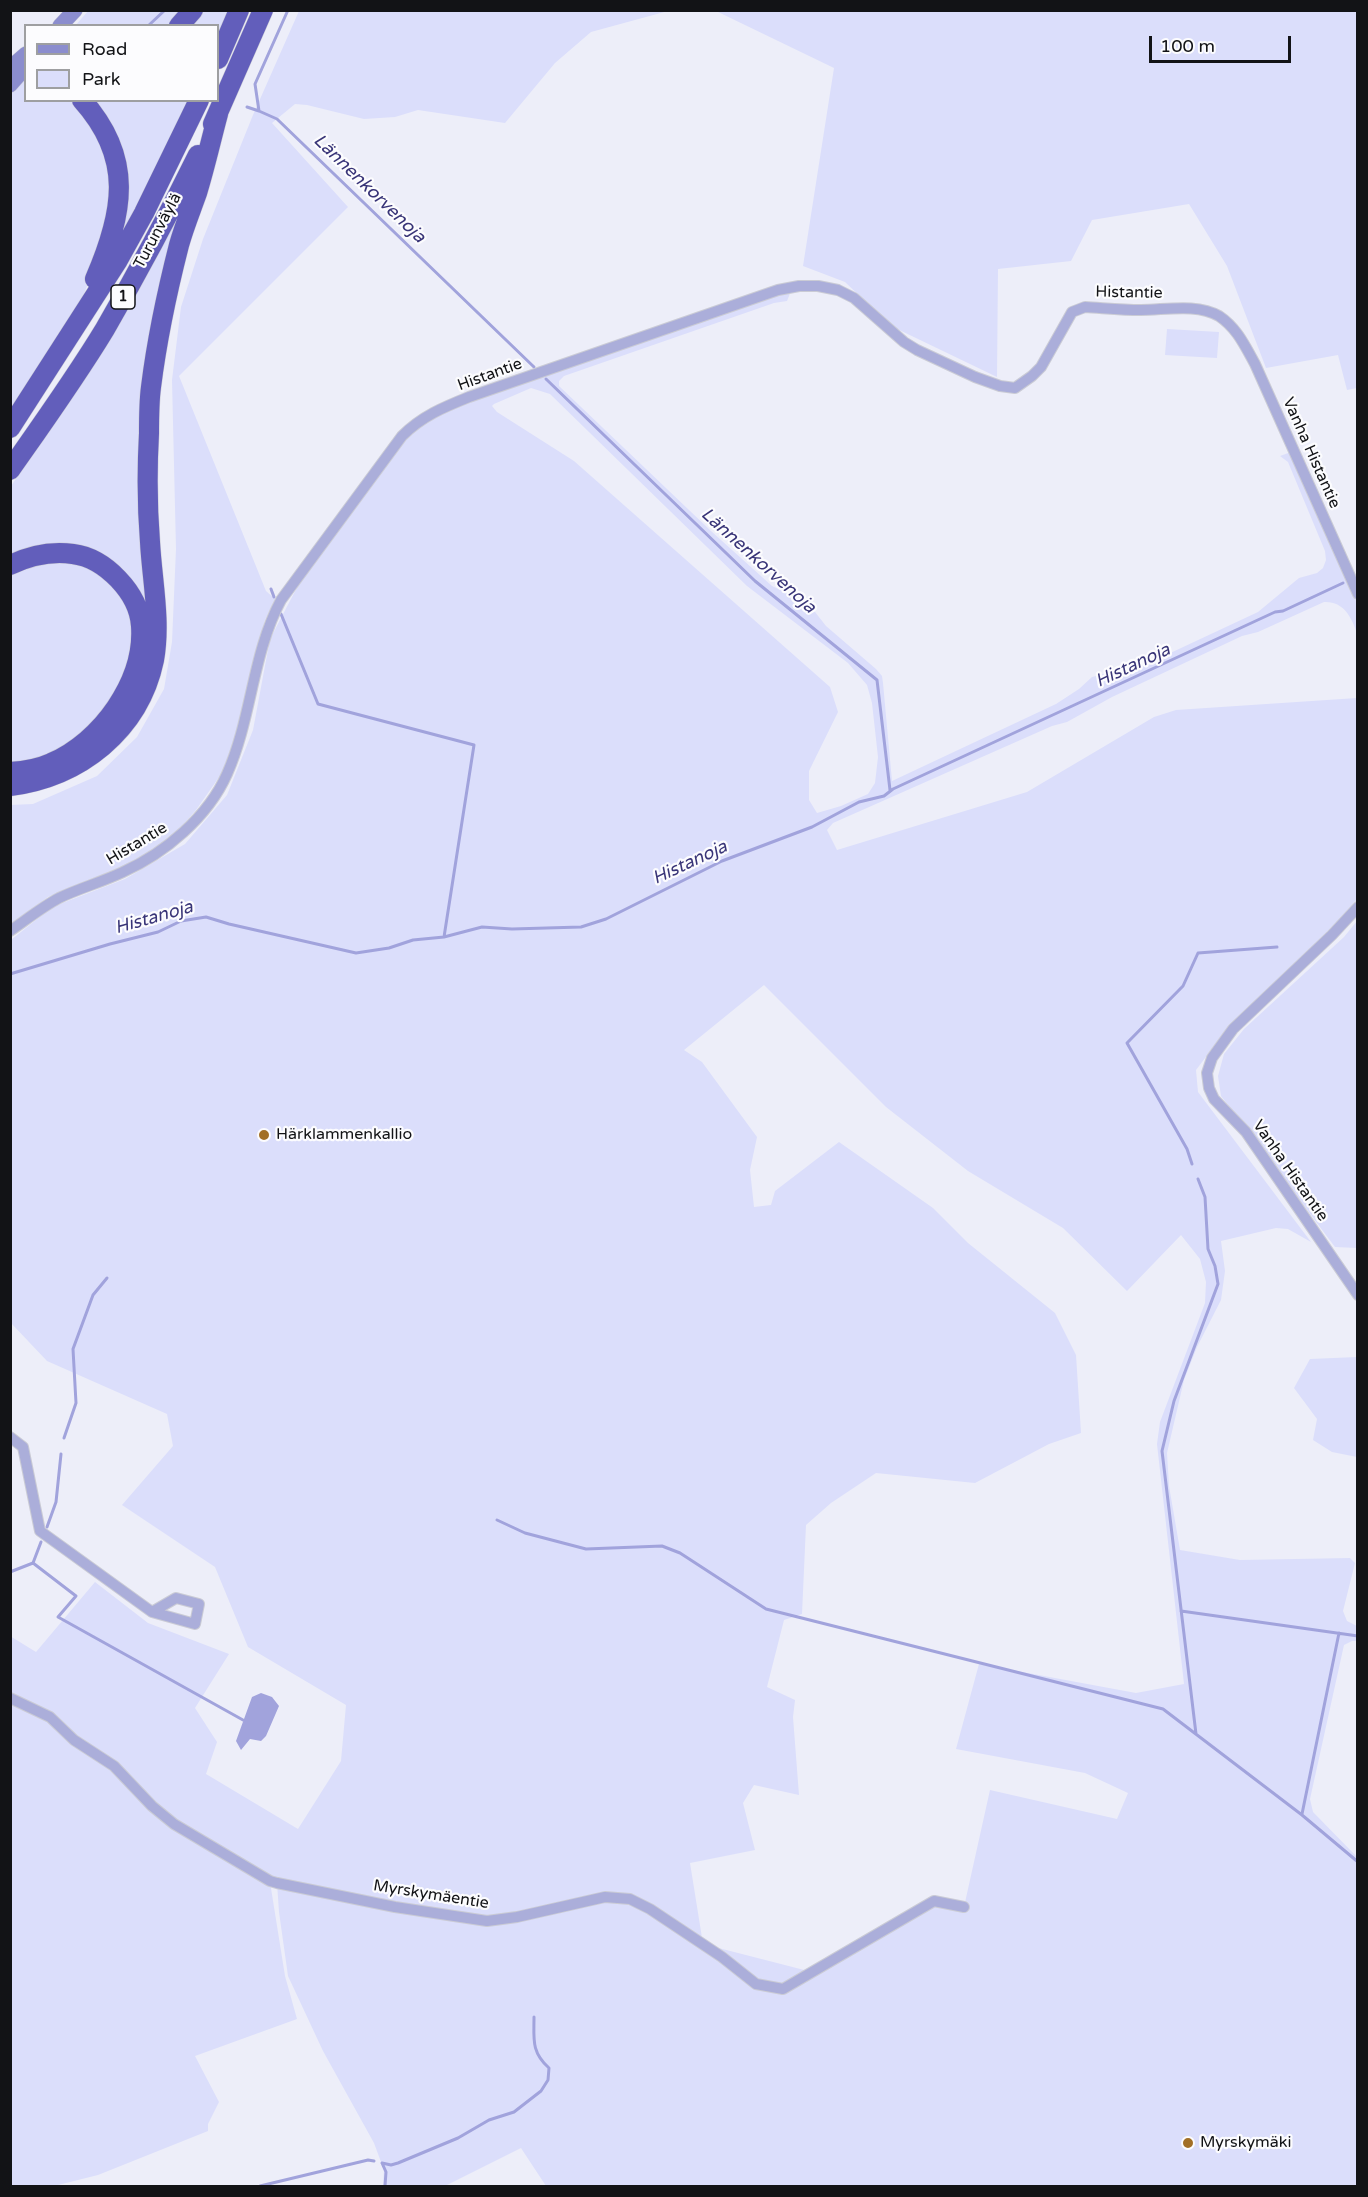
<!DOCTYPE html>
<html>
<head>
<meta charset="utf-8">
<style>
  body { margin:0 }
  #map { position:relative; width:1368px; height:2197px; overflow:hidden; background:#edeef9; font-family:"Varela Round",sans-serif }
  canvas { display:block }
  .frame { position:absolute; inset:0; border:12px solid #121316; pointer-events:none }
  .legend { position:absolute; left:24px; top:24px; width:195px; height:78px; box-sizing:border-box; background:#fcfcfe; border:2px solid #9e9fa1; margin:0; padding:8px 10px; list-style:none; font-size:18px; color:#121316 }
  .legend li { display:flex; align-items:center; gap:12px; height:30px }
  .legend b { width:30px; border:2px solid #9e9fa1 }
  .scale { position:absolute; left:1149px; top:36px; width:142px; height:27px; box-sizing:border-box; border:3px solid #121316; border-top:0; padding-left:8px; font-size:18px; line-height:21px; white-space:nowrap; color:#121316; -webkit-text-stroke:4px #fcfcfe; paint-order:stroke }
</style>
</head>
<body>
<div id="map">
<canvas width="1368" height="2197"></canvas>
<div class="frame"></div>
<ul class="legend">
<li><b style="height:8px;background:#8b8dce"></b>Road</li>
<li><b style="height:16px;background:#dbdefb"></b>Park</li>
</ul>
<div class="scale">100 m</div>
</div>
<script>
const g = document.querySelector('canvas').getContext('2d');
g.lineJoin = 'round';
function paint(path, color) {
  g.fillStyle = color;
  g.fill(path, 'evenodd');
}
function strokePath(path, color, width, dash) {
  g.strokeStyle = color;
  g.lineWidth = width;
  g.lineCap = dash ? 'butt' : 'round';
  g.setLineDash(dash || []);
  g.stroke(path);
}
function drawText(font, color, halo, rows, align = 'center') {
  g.font = font + ' "Varela Round",sans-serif';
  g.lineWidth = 4.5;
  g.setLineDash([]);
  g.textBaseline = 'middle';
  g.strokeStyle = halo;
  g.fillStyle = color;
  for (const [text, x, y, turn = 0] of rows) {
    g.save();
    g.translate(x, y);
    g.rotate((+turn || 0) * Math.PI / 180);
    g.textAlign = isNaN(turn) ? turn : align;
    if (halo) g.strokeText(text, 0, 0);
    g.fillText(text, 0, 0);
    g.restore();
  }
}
paint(new Path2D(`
  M 88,11 L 185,11 L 171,25 L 75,26 Z
  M 200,11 L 230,11 L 218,39 L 218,26 L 185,26 Z
  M 299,11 L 668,11 L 591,32 L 555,63 L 505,123 L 418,110 L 395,117 L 364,119 L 307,105 L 295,104 L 272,123 L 348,207 L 179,376 L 266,591 L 275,599 L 265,620 L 235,737 L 222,773 L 196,810 L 176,833 L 157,848 L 123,866 L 48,897 L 11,924 L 10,805 L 33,804 L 97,776 L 137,737 L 164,689 L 172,642 L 176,549 L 172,380 L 181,307 L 203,239 L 253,115 Z
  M 716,11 L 1357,11 L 1357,388 L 1347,390 L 1338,355 L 1266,368 L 1227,266 L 1189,204 L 1092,220 L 1071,261 L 998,269 L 997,377 L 891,326 L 845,282 L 803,266 L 834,68 Z
  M 25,77 L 26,100 L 76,101 L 99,127 L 114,182 L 100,255 L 78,308 L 11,410 L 10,92 Z
  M 90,101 L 190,101 L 119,241 L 125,197 Z
  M 189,195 L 164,286 L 146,403 L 143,471 L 153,616 C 150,707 103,768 11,782 L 11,777 C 33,773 56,767 75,754 C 131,717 177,632 121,575 C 90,544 50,547 11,561 L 11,486 L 89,371 L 132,301 Z
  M 791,291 L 787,301 L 774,303 L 564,376 L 559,381 L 559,386 L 711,531 L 772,586 L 808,603 L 826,626 L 876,669 L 882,676 L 883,683 L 892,781 L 1056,704 L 1079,689 L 1092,677 L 1149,663 L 1258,612 L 1299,578 L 1317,573 L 1323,568 L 1326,560 L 1325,551 L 1288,462 L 1280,456 L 1291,452 L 1357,603 L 1357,633 C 1351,616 1343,601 1324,602 L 1258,632 L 1242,636 L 1112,697 L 1067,722 L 1052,726 L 833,823 L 827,830 L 837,850 L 1027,792 L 1154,717 L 1176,710 L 1357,698 L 1357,899 L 1320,943 L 1227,1029 L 1196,1070 L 1198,1092 L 1311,1242 L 1288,1229 L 1276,1228 L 1221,1241 L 1225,1271 L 1221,1300 L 1197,1347 L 1184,1380 L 1167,1453 L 1169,1486 L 1180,1550 L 1240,1560 L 1350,1558 L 1355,1563 L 1343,1611 L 1347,1621 L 1357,1626 L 1357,1641 L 1352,1641 L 1344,1645 L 1310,1799 L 1313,1812 L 1357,1857 L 1357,2186 L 546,2186 L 521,2148 L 445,2186 L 383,2186 L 384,2170 L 374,2143 L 323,2051 L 288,1976 L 279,1912 L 277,1883 L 270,1882 L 285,1976 L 297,2019 L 195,2056 L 219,2102 L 208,2124 L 208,2131 L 98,2175 L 54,2186 L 11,2186 L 10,1636 L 36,1652 L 95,1582 L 148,1623 L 229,1654 L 195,1708 L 217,1742 L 206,1774 L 298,1829 L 341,1761 L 346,1705 L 248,1647 L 215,1567 L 122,1505 L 173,1446 L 167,1414 L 47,1361 L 11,1323 L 11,940 L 52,907 L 125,879 L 185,844 L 227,795 L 253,730 L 270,639 L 302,578 L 410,434 L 439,414 L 476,400 ZM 531,388 L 550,394 L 747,586 L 848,663 L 867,685 L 872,703 L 878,757 L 875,783 L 868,794 L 841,806 L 817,813 L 809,800 L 809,771 L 838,712 L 830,687 L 574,461 L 497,412 L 492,406 L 494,404 ZM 764,985 L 886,1107 L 968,1171 L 1063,1228 L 1127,1291 L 1181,1235 L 1200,1259 L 1206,1282 L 1205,1303 L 1160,1422 L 1157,1444 L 1184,1684 L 1136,1693 L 979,1664 L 956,1749 L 1085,1773 L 1128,1793 L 1117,1819 L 990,1790 L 964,1907 L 934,1901 L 812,1972 L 703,1944 L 690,1863 L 755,1850 L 743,1803 L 754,1785 L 799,1795 L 793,1717 L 795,1700 L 767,1687 L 784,1620 L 802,1614 L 806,1525 L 831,1503 L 876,1473 L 975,1483 L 1049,1444 L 1081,1433 L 1076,1355 L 1055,1313 L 968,1243 L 933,1208 L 839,1142 L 775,1191 L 771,1205 L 754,1207 L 750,1170 L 757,1137 L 702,1062 L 684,1050 Z
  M 1167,329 L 1219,332 L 1217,358 L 1165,355 Z
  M 43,560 L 96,567 L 133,608 L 135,659 L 110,710 L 63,751 L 11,767 L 11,570 Z
  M 1357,921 L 1357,1248 L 1335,1247 L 1221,1096 L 1218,1076 L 1224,1054 L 1244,1029 L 1344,937 Z
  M 1357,1357 L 1358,1357 L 1357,1457 L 1332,1452 L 1313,1440 L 1317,1419 L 1294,1388 L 1310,1359 Z`), '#dbdefb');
paint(new Path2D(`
  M 261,1693 L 272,1697 L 279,1706 L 266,1736 L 261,1741 L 250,1739 L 241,1750 L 236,1741 L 252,1697 Z`), '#a1a3dc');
strokePath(new Path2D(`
  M 288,10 L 255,84 L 259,111 L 277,119 L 534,367
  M 148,26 L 165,10
  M 247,107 L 259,111
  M 546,379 L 755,581 L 877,680 L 890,790
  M 271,589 L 274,597
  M 281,614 L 318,704 L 474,745 L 444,937
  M 10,974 L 110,944 L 158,932 L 181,921 L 206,917 L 229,924 L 356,953 L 389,948 L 413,940 L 444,937 L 482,927 L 512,929 L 581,927 L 606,919 L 722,861 L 812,827 L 859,802 L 884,796 L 893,789 L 1275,612 L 1283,611 L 1343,583
  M 1192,1164 L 1187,1149 L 1127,1043 L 1183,986 L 1198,953 L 1277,947
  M 64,1438 L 76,1403 L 73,1349 L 93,1295 L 107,1278
  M 497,1520 L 525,1533 L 586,1549 L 662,1546 L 680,1553 L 766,1609 L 1163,1709 L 1302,1815 L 1358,1862
  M 47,1527 L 56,1502 L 61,1454
  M 41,1542 L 33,1563 L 76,1596 L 58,1617 L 243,1720
  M 10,1572 L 33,1563
  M 1181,1611 L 1358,1636
  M 1196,1734 L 1162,1451 L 1174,1401 L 1218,1284 L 1215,1266 L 1208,1249 L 1205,1197 L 1198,1179
  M 1302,1814 L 1339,1633
  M 382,2163 L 391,2165 L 398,2163 L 458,2138 L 489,2120 L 514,2112 L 541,2091 L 548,2080 L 549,2068 C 531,2052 534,2039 534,2017
  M 382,2163 L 386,2172 L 385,2186
  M 260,2186 L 368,2160 L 374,2161`), '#a1a3dc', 3);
const minor = new Path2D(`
  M 1358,907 L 1332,935 L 1233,1029 L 1212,1058 L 1207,1073 L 1209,1088 L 1214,1099 L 1246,1132 L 1358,1295
  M 10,931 C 26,920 42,907 59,898 C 80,888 102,882 123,872 C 165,853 208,817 227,774 C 252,718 252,654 281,600 L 402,436 C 422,416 444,407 469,397 L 778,290 L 799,286 L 818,286 L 838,290 L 854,298 L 904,342 L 917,350 L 975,377 L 1000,386 L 1015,388 L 1032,376 L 1041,367 L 1072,312 L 1085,307 C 1103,308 1122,310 1141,310 C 1165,310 1197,303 1219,316 C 1237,328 1245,346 1255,364 L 1358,594
  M 10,1437 L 23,1447 L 40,1531 L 152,1612 L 195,1624 L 199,1604 L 176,1598 L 152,1612
  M 10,1698 L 50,1717 L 74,1740 L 114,1766 L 152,1806 L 174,1824 L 270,1881 L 277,1883 L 395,1907 L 487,1921 L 517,1917 L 605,1897 L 630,1899 L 650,1909 L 722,1957 L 756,1984 L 783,1989 L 934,1901 L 964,1907`);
const secondary = new Path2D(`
  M 60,26 L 75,10
  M 10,68 L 26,54
  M 10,85 L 26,67`);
const motorway = new Path2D(`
  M 179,26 L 193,10
  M 218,59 L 239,10
  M 82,100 C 134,158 124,212 95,279
  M 213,124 L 263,10
  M 10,428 L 118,260 L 144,213 L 199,100
  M 10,470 C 43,423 76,377 105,329 C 138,272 169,214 198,155
  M 10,565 C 29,556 52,551 73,554 C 105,558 139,593 141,626 C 145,681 101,742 51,763 C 38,769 24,771 10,772
  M 10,786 C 80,777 139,731 154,660 C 161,621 152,580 150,542 C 147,505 147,469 149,433 C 149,418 149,402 151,387 C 157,339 167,292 179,245 C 184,227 191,210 197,193 C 205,167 211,140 218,114`);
strokePath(minor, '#cacbd5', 12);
strokePath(secondary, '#cacbd5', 16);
strokePath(motorway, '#cacbd5', 21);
strokePath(minor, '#abaeda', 10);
strokePath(secondary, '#8b8dce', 15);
strokePath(motorway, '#625ebb', 20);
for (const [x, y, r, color] of [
  [264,1135,6,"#a26f26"],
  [1188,2143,6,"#a26f26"]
]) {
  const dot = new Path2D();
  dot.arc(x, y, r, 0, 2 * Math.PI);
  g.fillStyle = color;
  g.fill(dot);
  strokePath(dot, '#fcfcfe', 2);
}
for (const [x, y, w] of [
  [123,297,24]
]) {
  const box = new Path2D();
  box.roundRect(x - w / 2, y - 12, w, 24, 4.5);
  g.fillStyle = '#fcfcfe';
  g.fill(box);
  strokePath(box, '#121316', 1.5);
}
drawText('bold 15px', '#121316', null, [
  ["1",123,297]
]);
drawText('16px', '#121316', '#fcfcfe', [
  ["Turunväylä",158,231,-62],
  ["Histantie",1129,293,1],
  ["Histantie",490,375,-20],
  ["Vanha Histantie",1311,453,66],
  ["Histantie",137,844,-31],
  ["Vanha Histantie",1290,1171,55],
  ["Myrskymäentie",431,1895,9]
]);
drawText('16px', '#121316', '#fcfcfe', [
  ["Härklammenkallio",276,1135],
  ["Myrskymäki",1200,2143]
], 'left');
drawText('italic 18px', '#393578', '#fcfcfe', [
  ["Lännenkorvenoja",369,189,44],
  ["Lännenkorvenoja",758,561,42],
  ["Histanoja",1133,666,-25],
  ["Histanoja",690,863,-25],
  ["Histanoja",154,918,-16]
]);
</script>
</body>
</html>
